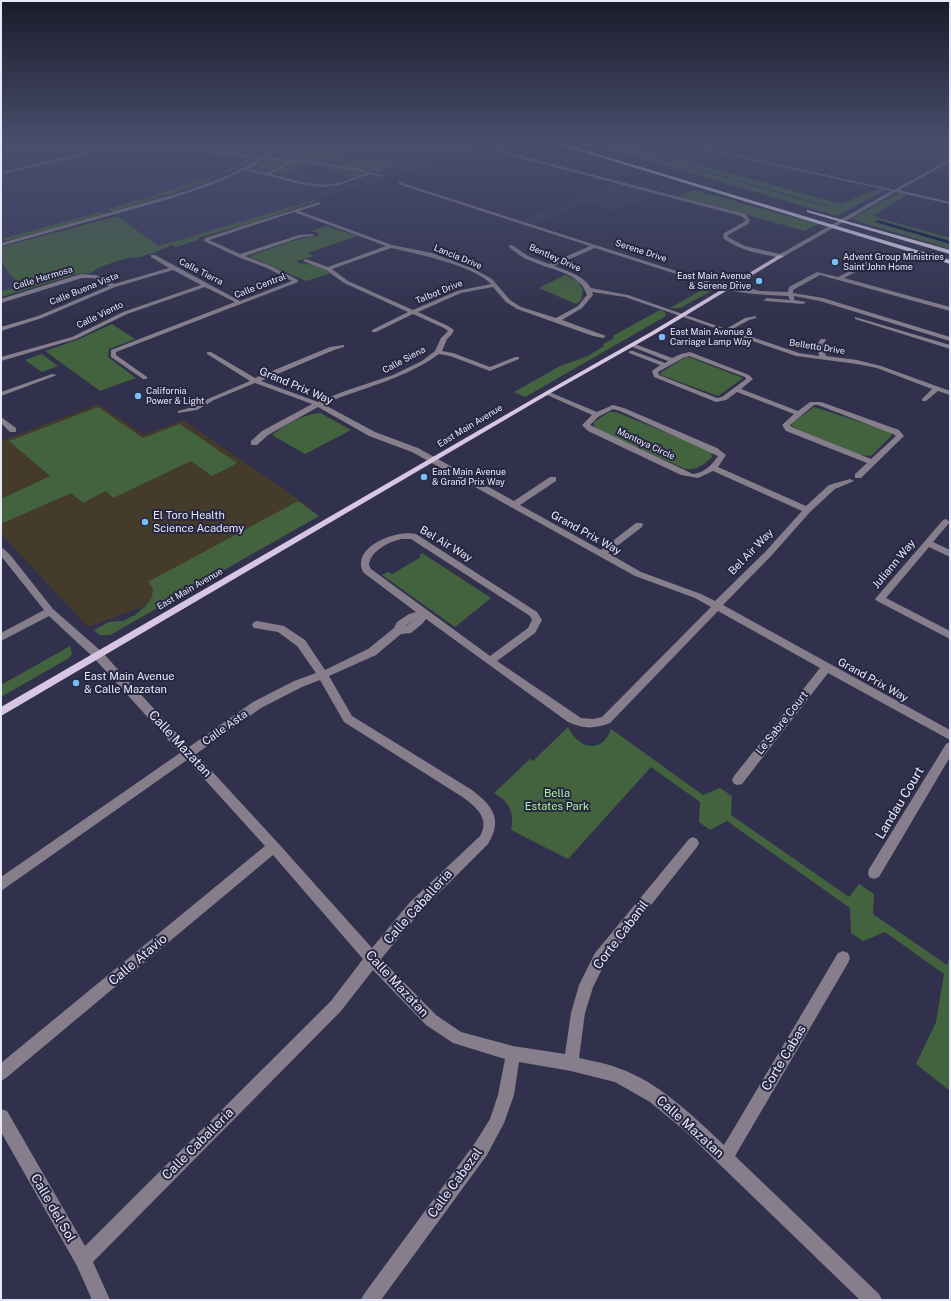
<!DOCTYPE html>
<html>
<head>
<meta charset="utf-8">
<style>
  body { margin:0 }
  #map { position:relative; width:951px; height:1301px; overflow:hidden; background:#31314d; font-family:"Public Sans",sans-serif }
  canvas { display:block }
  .frame { position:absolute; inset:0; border:2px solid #e7e8fa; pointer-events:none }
</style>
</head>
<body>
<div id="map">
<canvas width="951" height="1301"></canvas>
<div class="frame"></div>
</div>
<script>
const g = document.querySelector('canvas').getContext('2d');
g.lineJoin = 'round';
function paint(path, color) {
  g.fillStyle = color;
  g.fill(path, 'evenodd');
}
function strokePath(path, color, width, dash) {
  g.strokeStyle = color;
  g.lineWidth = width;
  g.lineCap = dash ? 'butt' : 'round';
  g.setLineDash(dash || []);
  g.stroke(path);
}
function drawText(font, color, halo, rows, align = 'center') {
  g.font = font + ' "Public Sans",sans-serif';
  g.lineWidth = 4;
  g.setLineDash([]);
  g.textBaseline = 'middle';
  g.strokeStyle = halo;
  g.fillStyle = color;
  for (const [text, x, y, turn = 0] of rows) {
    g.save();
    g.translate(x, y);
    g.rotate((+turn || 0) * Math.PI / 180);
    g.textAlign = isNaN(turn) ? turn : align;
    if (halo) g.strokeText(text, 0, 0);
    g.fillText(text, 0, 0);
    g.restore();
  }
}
paint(new Path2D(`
  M 1,143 L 502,143 L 161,247 L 111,212 L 1,242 Z
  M 613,182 L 660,194 L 614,210 L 587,202 L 532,226 L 520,221 Z
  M 1,260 L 8,272 L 23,288 L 1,295 Z`), '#39395b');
paint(new Path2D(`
  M 98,404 L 144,435 L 183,420 L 312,509 L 155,602 L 88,627 L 1,534 L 1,441 Z`), '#443b2a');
paint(new Path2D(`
  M 273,143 L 280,143 C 266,155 261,155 243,153 C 255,146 260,154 273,143 Z
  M 339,143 L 354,143 L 330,147 L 357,162 L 383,158 L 396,166 L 376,172 L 338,164 L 275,156 L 287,147 L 314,148 Z
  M 588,143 L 621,143 L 841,204 L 878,189 L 885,190 L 837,216 Z
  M 116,144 L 119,144 L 178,150 L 174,152 L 116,146 L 87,158 L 77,157 Z
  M 189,151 L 251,157 L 256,159 L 228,173 L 222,173 L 246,159 L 185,153 Z
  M 268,160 L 288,161 L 265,172 L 251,168 Z
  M 294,162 L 333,167 L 364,174 L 355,177 L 342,175 L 347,172 L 309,165 L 286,175 L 276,173 Z
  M 208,178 L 213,179 L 192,187 L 114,211 L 106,210 Z
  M 694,190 L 818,224 L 805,231 L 679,196 Z
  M 899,193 L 907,195 L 873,216 L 950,238 L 950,249 L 850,219 Z
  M 314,200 L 317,201 L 252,223 L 201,237 L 198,238 L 198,240 L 176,247 L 172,245 L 154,253 L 145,255 L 142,257 L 128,258 L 117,261 L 98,268 L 91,273 L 77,274 L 1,297 L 1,291 L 22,287 L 8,272 L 1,260 L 1,247 L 117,216 L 159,246 Z
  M 100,212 L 104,214 L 60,227 L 5,241 L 2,239 Z
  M 326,226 L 357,236 L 308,253 L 314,256 L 297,261 L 298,263 L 314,265 L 331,273 L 306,281 L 249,256 L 302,238 L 318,236 L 319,234 L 317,232 L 310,232 Z
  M 565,275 L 578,281 L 583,290 L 581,300 L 576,304 L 539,288 Z
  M 709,286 L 713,290 L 680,308 L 670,308 Z
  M 660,310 L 665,312 L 666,316 L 525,397 L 514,392 L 560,366 L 588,356 L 604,346 L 603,344 L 613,339 L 614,335 Z
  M 112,324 L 135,339 L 109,349 L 108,357 L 136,378 L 100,391 L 45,351 L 77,340 Z
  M 42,354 L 58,366 L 42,372 L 25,360 Z
  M 686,357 L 689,357 L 743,378 L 718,396 L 661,375 L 660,373 Z
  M 98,407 L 143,438 L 180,424 L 237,463 L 212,476 L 191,461 L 113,498 L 106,491 L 83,503 L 71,493 L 3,523 L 1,521 L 1,499 L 50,476 L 9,441 Z
  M 814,407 L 888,431 L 892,435 L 871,456 L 860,455 L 793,427 L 791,424 Z
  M 609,412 L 616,412 L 704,448 L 711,452 L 712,457 C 703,465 698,470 685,469 L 598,430 L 594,426 L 594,422 Z
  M 320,413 L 351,430 L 305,454 L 272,435 C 287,424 301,415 320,413 Z
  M 298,501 L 319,516 L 110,635 L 100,635 L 94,630 L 109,622 L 123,621 L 135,615 L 146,606 L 152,597 L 153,588 L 148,582 Z
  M 422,553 L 491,598 L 455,627 L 382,575 L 388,572 L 392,574 L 421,557 L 419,555 Z
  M 70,646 L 72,654 L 69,658 L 1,697 L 1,685 Z
  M 568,727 C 578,749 602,755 611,729 L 703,795 L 720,788 L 732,796 L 731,815 L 849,897 L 859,884 L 874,894 L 873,914 L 947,965 L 950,957 L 950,1091 L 916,1064 L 936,1022 L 944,974 L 885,932 L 863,941 L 851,933 L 850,908 L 727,821 L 710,830 L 699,822 L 700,802 L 651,767 L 568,859 L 511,830 C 515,813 509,801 494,793 L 530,759 L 533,761 Z`), '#43633e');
paint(new Path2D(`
  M 636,150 L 635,151 L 838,209 L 811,202 L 633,151 L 628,152 Z
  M 878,220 L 950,241 L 950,244 L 875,222 Z`), '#021144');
paint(new Path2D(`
  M 107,143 L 113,143 L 73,158 L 1,174 L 1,172 L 71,156 Z
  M 119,143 L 133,143 L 264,156 L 283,143 L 287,143 L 269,157 L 319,162 L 356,168 L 384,176 L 382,177 L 371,174 L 338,185 L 322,187 L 300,184 L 245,170 L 211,185 L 169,199 L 1,246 L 1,243 L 187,191 L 229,175 L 261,158 ZM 265,159 L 288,161 L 267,173 L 248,169 ZM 293,162 L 319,164 L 366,173 C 355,177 344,182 333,184 C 313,187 291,179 271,174 Z
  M 501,143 L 507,143 L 495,148 L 502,151 L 745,214 L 750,220 L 748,224 L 728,235 L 728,237 L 745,246 L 780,254 L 891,191 L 675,143 L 682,143 L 894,190 L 950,159 L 950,162 L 899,190 L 950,202 L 950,204 L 896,192 L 781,258 C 762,254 739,251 723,238 L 724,233 L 744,222 L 746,220 L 741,216 L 500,153 L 491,148 Z
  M 399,182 L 723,286 L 740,289 L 749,288 L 760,291 L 788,292 L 789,287 L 817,272 L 838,277 L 863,264 L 866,260 L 869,262 L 867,266 L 844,278 L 950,307 L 950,311 L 820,275 L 793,290 L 793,293 L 823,298 L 950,337 L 950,341 L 820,301 L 794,296 L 794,300 L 806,302 L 803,304 L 765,301 L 764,300 L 767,298 L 790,300 L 788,296 C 765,295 743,294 720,288 L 595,248 L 554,266 C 567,271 583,275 591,288 L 628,295 L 726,329 L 745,318 L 756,316 L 756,318 L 749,320 L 731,330 L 799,353 L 819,356 L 817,344 L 821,339 L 825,339 L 826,340 L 823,344 L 826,356 L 857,360 L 881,366 L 950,391 L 950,395 L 938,391 L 926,401 L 922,401 L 922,399 L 932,389 L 877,368 L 857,364 L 796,356 L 625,297 L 592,292 L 593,295 L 582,308 L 562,320 L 606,336 L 603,338 L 593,336 L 517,309 L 506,302 L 493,287 L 461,293 L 418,312 L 448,326 L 454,330 L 452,334 L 447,339 L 442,351 L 453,353 L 490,367 L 515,357 L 519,357 L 519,359 L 490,371 L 450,356 L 439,354 C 405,379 362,388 323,404 L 375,432 L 418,448 L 514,501 L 550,477 L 556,477 L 556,481 L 520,505 L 601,550 L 636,523 L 642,523 L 643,525 L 642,527 L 608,553 L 641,572 L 701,594 L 715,601 L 766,551 L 802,511 L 713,471 L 698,478 L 681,475 L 588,431 L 582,425 L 592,415 L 545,394 L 545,392 L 549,392 L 597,412 L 613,405 L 624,408 L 717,448 L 726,455 L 718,467 L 806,506 L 829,485 L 850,479 L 854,481 L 835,489 L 810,512 L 772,555 L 723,605 L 950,730 L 950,740 L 828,673 L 742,784 L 738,785 L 734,784 L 732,780 L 734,776 L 820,668 L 718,611 L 610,723 C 594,729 583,729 568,722 L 426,619 L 422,624 L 411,633 L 401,634 L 376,655 L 329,676 L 352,716 L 472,790 C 493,806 503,820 488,844 L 420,912 L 381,959 L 436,1015 L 461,1032 L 513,1046 L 565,1054 L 571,1013 L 579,985 L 595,953 L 689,839 L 693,837 L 697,839 L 699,843 L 697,847 L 605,963 L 593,987 L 585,1013 L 579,1058 C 592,1061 606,1063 618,1068 C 659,1082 693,1116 724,1145 L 838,953 L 843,951 L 848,953 L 850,958 L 848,963 L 735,1156 L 879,1294 L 882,1300 L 860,1300 L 685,1131 L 650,1102 L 615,1082 L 571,1071 L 519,1062 L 514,1095 L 504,1123 L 487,1155 L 381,1300 L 361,1300 L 364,1294 L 475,1143 L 490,1119 L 498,1095 L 505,1059 L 453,1043 L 426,1025 L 373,970 L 341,1011 L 93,1262 L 110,1300 L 92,1300 L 77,1266 L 1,1132 L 1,1109 L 7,1111 L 85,1246 L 331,1001 L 363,959 L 273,855 L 6,1078 L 1,1081 L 1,1063 L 265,846 L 187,760 L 1,891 L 1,877 L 180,753 L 94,658 L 49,616 L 1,641 L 1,633 L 44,610 L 1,556 L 1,548 L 4,549 L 11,556 L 53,609 L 102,652 L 189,747 L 253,702 L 294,681 L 316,673 L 297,646 L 278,632 L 254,628 L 252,625 L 254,622 L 257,621 L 284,626 L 305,640 L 325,670 L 368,649 L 394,628 L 397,622 L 409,614 L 416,612 L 364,573 C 349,548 396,529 416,534 L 537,612 L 542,620 L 535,633 L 497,661 L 581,718 L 593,719 L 602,717 L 711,607 L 695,598 L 635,576 L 412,452 L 369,436 L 318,407 L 268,435 L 257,445 L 251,445 L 251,441 L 262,431 L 312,404 L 255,383 L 214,400 L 197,410 L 178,413 L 178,411 L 193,407 L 210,398 L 250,381 L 207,354 L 207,352 L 211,352 L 255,378 L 330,347 L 344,345 L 344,347 L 334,350 L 261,381 L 318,402 L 345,391 L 393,375 L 422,361 L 435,351 L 441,338 L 448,331 L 444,328 L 413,314 L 376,332 L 372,332 L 372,330 L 408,312 L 344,283 L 326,270 L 303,261 L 306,259 L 328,267 L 386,246 L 294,212 L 209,240 L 240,254 L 299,235 L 313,234 L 313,236 L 302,237 L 245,256 L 271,266 L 298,280 L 298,282 L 116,352 L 116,355 L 147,377 L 147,379 L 143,379 L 111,357 L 111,350 L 235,302 L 205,287 L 127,314 L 76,339 L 1,361 L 1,357 L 72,337 L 123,312 L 201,285 L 173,270 L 115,287 L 42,318 L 1,331 L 1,327 L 38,316 L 109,286 L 93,278 L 82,278 L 1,303 L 1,299 L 81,274 L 96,275 L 114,284 L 169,268 L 151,257 L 151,255 L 155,255 L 240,301 L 292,281 L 267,268 L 238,257 L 204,241 L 205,238 L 319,202 L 321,204 L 299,211 L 392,245 L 432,253 L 474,269 L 492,279 L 510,300 L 521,307 L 556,318 L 578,306 L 587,295 C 580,272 550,270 531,261 C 522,258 515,252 508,246 L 512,245 L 528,256 L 549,264 L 590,246 L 398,184 ZM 391,248 C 415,253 475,266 491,284 L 457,291 L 413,310 L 348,281 L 332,269 ZM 613,409 L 620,411 L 718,456 C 713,464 704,473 693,474 L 590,425 L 598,417 ZM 401,539 L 411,539 L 530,616 L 532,620 L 528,628 L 490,656 L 371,569 L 369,565 C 370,551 389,542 401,539 ZM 416,618 L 406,626 L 405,626 L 415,619 ZM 320,680 L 344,722 L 464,798 C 477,808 490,819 480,836 L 410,902 L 372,948 L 278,843 L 196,754 L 261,708 L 302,687 Z
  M 855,317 L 950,345 L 950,349 L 855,319 Z
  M 632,343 L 672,358 L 681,354 L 690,352 L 749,375 L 753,379 L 741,389 L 798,411 L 810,402 L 821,402 L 899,430 L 904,436 L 861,478 L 855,478 L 855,474 L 867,463 L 786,431 L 782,425 L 794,414 L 737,392 L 726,400 L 716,402 L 654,377 L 652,371 L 660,365 L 629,353 L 629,351 L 633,351 L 665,363 L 668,361 L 630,346 L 629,345 ZM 689,356 L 745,377 L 746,379 L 722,397 L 717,398 L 659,375 L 658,372 L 685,357 ZM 814,405 L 818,405 L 893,434 L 896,436 L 871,459 L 792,427 L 790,425 Z
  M 52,374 L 57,375 L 1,396 L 1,392 Z
  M 1,417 L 16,428 L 16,432 L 10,432 L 1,423 Z
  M 946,519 L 950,522 L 933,542 L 950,550 L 950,557 L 929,547 L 886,598 L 950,631 L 950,639 L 877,601 L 875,599 L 943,520 Z
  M 950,742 L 950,757 L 879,877 L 874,879 L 869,877 L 868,873 L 869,869 L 946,744 Z`), '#867e8b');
paint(new Path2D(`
  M 779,255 L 784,256 L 655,334 L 549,394 L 1,716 L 1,707 L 545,392 L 651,332 Z`), '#d7c6e1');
paint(new Path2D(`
  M 554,143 L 561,143 L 950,260 L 950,264 Z
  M 807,210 L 950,250 L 950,254 L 807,212 Z`), '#f5e5ff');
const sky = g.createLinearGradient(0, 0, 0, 325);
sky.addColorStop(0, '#1b1b2a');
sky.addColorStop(0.44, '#484e6d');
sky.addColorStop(1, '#484e6d00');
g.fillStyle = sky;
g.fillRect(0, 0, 951, 325);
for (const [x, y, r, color] of [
  [835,262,4,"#78bff7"],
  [759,281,4,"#78bff7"],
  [662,337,4,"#78bff7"],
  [138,396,4,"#78bff7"],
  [424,477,4,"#78bff7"],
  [145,522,4,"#78bff7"],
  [76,683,4,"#78bff7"]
]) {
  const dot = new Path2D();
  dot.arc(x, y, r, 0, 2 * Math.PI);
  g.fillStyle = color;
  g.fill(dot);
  strokePath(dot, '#272742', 1.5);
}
drawText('9px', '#e7e8fa', '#272742', [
  ["Serene Drive",641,251,18],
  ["Lancia Drive",458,257,22],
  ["Bentley Drive",555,258,24],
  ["Calle Tierra",201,272,27],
  ["Calle Hermosa",43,278,-17],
  ["Calle Central",260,286,-21],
  ["Calle Buena Vista",84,289,-22],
  ["Talbot Drive",439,292,-22],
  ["Calle Viento",100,315,-26],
  ["Belletto Drive",817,347,9],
  ["Calle Siena",404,360,-28],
  ["East Main Avenue",470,426,-31],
  ["Montoya Circle",646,444,25],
  ["East Main Avenue",190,589,-30]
]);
drawText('9px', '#e7e8fa', '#272742', [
  ["Advent Group Ministries",843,257],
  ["Saint John Home",843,267],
  ["East Main Avenue",751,276,"right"],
  ["& Serene Drive",751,286,"right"],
  ["East Main Avenue &",670,332],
  ["Carriage Lamp Way",670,342],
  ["California",146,391],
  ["Power & Light",146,401],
  ["East Main Avenue",432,472],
  ["& Grand Prix Way",432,482]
], 'left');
drawText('11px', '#e7e8fa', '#272742', [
  ["Grand Prix Way",296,386,23],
  ["Grand Prix Way",586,533,29],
  ["Bel Air Way",446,544,31],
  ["Bel Air Way",751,552,-46],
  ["Juliann Way",894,564,-50],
  ["Grand Prix Way",873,680,29],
  ["Le Sabre Court",782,723,-52],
  ["Calle Asta",225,728,-35]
]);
drawText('11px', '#e7e8fa', '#272742', [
  ["El Toro Health",153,516],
  ["Science Academy",153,529],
  ["East Main Avenue",84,677],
  ["& Calle Mazatan",84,690]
], 'left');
drawText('11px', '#aef4a4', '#272742', [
  ["Bella",557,794],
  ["Estates Park",557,807]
]);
drawText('13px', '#e7e8fa', '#272742', [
  ["Calle Mazatan",180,744,47],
  ["Landau Court",900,803,-59],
  ["Calle Caballeria",418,907,-48],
  ["Corte Cabanil",621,935,-53],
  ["Calle Atavio",138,960,-40],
  ["Calle Mazatan",397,984,47],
  ["Corte Cabas",784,1058,-59],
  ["Calle Mazatan",690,1127,42],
  ["Calle Caballeria",198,1144,-45],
  ["Calle Cabezal",455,1183,-54],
  ["Calle del Sol",53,1208,60]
]);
</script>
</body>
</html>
